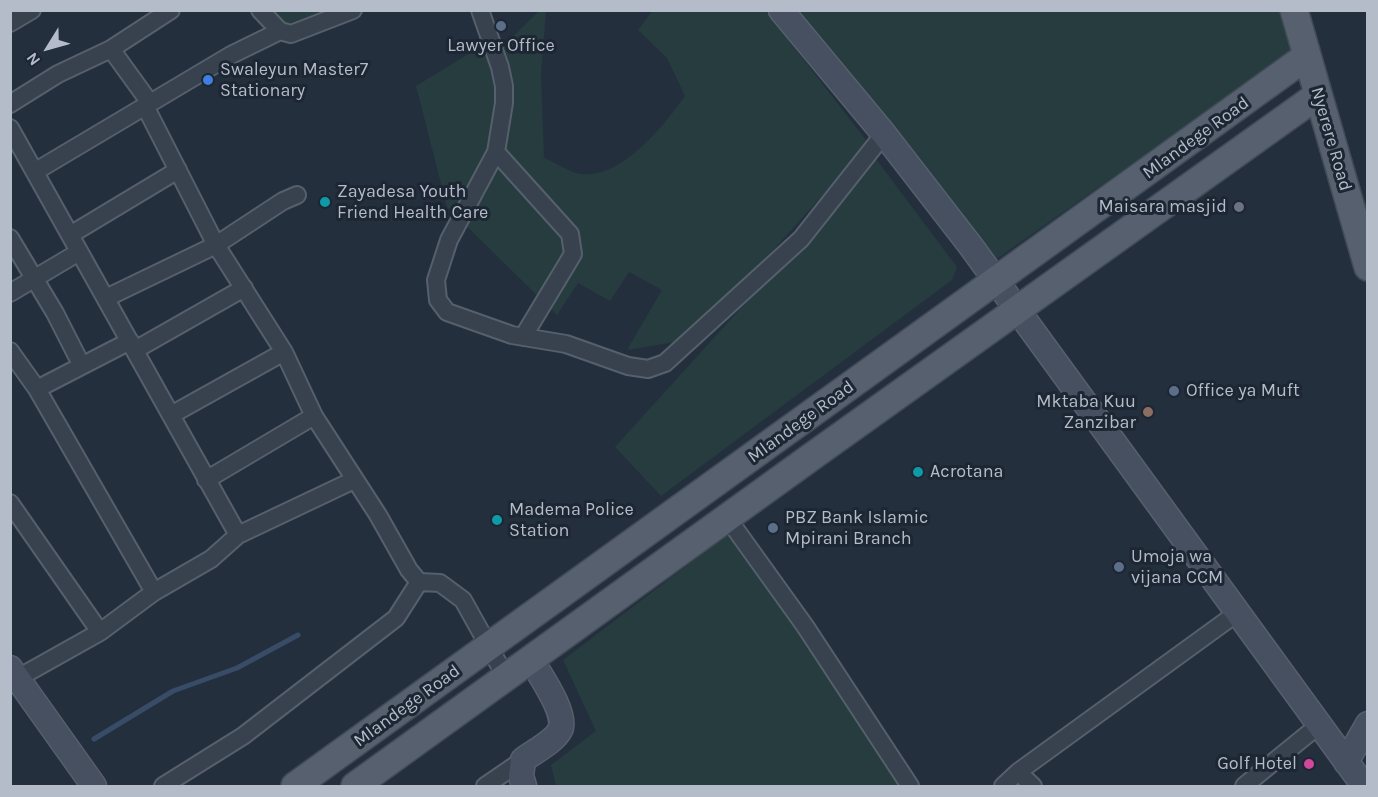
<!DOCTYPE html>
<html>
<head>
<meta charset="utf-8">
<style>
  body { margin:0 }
  #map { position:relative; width:1378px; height:797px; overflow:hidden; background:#242f3e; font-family:Karla,sans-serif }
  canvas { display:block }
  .frame { position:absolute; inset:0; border:12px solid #b4bcc9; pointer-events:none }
  .north { position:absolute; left:18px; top:18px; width:60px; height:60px; -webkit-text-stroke:4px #1d2633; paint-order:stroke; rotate:233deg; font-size:16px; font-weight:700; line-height:24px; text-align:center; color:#b4bcc9 }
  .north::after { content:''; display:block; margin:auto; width:21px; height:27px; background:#b4bcc9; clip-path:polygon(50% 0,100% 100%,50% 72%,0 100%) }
</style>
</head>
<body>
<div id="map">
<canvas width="1378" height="797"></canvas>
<div class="frame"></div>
<div class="north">N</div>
</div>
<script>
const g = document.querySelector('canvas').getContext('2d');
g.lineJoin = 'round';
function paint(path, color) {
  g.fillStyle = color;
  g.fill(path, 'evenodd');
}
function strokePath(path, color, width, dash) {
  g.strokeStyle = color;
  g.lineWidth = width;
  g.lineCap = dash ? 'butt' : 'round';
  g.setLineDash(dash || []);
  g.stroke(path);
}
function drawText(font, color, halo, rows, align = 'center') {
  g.font = font + ' Karla,sans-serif';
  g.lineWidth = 6;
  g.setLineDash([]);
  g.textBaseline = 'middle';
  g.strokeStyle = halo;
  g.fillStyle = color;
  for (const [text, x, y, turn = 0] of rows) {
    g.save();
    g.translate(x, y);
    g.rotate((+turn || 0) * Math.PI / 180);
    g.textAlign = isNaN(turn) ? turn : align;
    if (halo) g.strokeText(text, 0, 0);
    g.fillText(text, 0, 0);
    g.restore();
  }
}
paint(new Path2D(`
  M 272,11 L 338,11 L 291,28 Z
  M 539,11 L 546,11 L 541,74 L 544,158 C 555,162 570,173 582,174 C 622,179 665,124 685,96 L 667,58 L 638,30 L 652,11 L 766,11 L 869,144 L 693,339 L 627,350 L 662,290 L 629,272 L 610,301 L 578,283 L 557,315 L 447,207 L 416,86 L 488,42 L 500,49 Z
  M 799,11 L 1289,11 L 1299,46 L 991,263 Z
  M 876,159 L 957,267 L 952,280 L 661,496 L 615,447 Z
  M 732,531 L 905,786 L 556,786 L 551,765 L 596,731 L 563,660 Z`), '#263c3f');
strokePath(new Path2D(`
  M 94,739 L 173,691 L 237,668 L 298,635`), '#394c67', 5);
const street = new Path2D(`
  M 260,10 L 280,31 L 291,34 L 353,10
  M 480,10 L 500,67 L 504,86 L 504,103 L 496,152 L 449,240 L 436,280 L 438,300 L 447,312 L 512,335 L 566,344 L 628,366 L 648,369 L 665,363 L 801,239 L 884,134
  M 10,23 L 32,10
  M 111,49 L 171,10
  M 10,104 L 58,74 L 111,49 L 150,103
  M 10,128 L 238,535
  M 496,152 L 570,234 L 573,254 L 523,337
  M 36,171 L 231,55 L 280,31
  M 297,195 L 283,201 L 216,245 L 284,352 L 314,416 L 378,515 L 409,570 L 419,582 L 440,583 L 463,600 L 507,679
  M 70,235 L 178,170
  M 10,238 L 55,313 L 81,364
  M 10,293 L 79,252
  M 106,298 L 216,245 L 145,106
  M 135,350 L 244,288
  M 10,351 L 37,389 L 154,592
  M 37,389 L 130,341
  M 171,415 L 284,352
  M 206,480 L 314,416
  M 10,503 L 100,632
  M 726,516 L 805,626 L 910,786
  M 18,678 L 100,632 L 154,592 L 211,559 L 238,535 L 354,480
  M 1018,772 L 1033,786
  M 163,786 L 243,736 L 396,618 L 419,582
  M 485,786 L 523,760
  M 1003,786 L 1018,772 L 1237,613
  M 1244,786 L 1319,725`);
const secondary = new Path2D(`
  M 781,10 L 884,134 L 970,245 L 1364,786
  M 10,668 L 94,786
  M 1346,762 L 1368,724
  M 524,786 L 521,776 L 523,760 C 533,752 554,742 560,730 C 568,715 540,675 532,661`);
const primary = new Path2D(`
  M 1294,10 L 1368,267
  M 295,786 L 1307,56
  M 355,786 C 675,555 996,323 1318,95`);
strokePath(street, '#565f6c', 20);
strokePath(secondary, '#565f6c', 27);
strokePath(primary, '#414a57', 30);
strokePath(street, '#38414e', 16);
strokePath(secondary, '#465061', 24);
strokePath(primary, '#56606e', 27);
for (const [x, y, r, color] of [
  [501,26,6,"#5c6f8a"],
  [208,80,6,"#3f7fe0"],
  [325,202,6,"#0f9aa8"],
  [1239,207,6,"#6b7280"],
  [1174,391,6,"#5c6f8a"],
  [1148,412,6,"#8d6e63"],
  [918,472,6,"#0f9aa8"],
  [497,520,6,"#0f9aa8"],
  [773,528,6,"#5c6f8a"],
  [1119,567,6,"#5c6f8a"],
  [1309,764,6,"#d1479c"]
]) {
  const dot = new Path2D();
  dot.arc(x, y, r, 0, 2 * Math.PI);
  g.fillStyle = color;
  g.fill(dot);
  strokePath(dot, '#1d2633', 2);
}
drawText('18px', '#b4bcc9', '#1d2633', [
  ["Lawyer Office",501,46,"center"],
  ["Swaleyun Master7",220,70],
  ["Stationary",220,91],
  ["Zayadesa Youth",337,192],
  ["Friend Health Care",337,213],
  ["Maisara masjid",1227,207,"right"],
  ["Office ya Muft",1186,391],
  ["Mktaba Kuu",1136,402,"right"],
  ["Zanzibar",1136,423,"right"],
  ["Acrotana",930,472],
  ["Madema Police",509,510],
  ["Station",509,531],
  ["PBZ Bank Islamic",785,518],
  ["Mpirani Branch",785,539],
  ["Umoja wa",1131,557],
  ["vijana CCM",1131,578],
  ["Golf Hotel",1297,764,"right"]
], 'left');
drawText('18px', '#b4bcc9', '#1d2633', [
  ["Mlandege Road",1196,138,-36],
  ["Nyerere Road",1331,139,74],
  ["Mlandege Road",801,422,-36],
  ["Mlandege Road",407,706,-36]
]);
</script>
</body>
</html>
